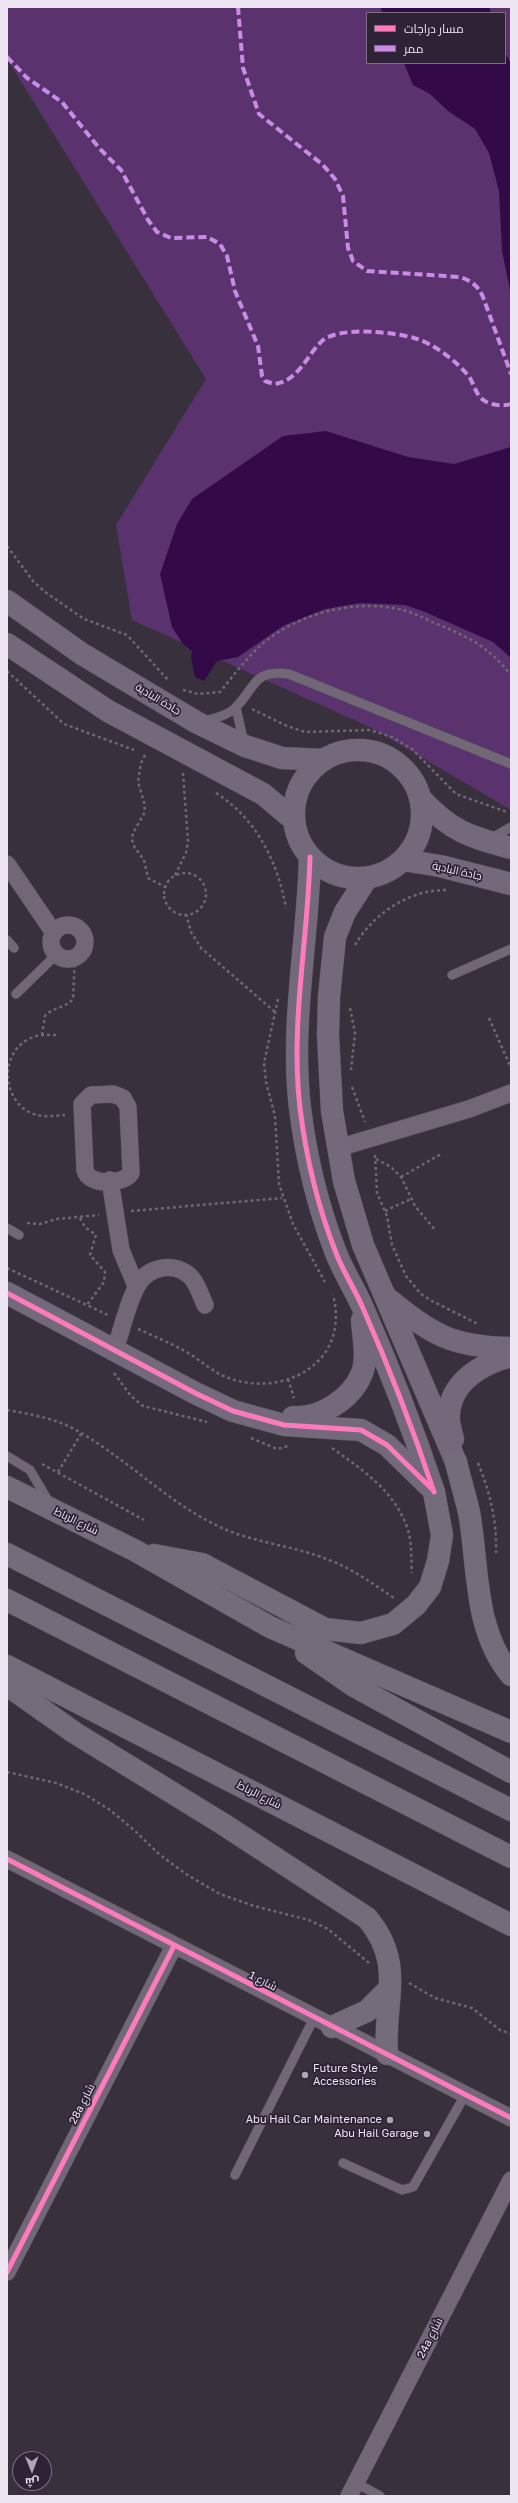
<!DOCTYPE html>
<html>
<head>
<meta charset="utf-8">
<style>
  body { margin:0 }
  #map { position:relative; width:518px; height:2503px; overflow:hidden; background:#38303c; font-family:"Golos Text",Cairo,sans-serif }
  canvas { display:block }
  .frame { position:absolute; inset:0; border:8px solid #ede5f2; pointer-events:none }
  .legend { position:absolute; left:366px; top:12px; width:140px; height:52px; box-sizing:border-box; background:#2e2236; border:1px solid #7a7081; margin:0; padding:5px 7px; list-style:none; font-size:12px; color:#ede5f2 }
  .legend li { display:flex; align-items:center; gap:8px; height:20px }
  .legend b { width:20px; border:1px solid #7a7081 }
  .north { position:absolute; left:12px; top:2451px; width:40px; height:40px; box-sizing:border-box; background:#2e2236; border:1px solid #7a7081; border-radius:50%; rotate:179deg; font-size:11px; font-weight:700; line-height:16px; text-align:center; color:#ede5f2 }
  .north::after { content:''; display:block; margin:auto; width:14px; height:18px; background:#aea6b2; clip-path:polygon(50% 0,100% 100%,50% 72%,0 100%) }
</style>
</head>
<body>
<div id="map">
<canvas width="518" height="2503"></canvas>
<div class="frame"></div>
<ul class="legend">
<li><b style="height:5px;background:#fd7abc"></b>مسار دراجات</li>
<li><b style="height:5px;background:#ca8be6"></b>ممر</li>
</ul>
<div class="north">ش</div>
</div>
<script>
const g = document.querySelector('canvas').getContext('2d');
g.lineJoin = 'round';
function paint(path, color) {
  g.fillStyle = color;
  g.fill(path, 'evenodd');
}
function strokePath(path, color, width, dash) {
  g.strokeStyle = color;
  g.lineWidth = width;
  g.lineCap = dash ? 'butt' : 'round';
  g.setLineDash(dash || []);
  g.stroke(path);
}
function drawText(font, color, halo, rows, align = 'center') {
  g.font = font + ' "Golos Text",Cairo,sans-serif';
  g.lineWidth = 3.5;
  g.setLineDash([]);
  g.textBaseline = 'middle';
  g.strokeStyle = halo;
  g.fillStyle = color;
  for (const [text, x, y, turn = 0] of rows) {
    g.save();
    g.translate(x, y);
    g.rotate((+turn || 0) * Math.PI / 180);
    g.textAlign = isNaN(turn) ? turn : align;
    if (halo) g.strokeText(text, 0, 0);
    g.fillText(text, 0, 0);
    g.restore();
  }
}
paint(new Path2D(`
  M 7,7 L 511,7 L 511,810 L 372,728 L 132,620 L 116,525 L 206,379 L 7,59 ZM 367,13 L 505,13 L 505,63 L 367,63 Z`), '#5a336e');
paint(new Path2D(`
  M 380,7 L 489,7 L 491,13 L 383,13 Z
  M 505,52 L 511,64 L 511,295 L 502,251 L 499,191 L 489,153 L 475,129 L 448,111 L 430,94 L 413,85 L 404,63 L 505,63 Z
  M 326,431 L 408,457 L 454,464 L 511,447 L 511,658 L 493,642 L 425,612 L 405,605 L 360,603 L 325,609 L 283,626 L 238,657 L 217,661 L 204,681 L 195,677 L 191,658 L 192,651 L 183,644 L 172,627 L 160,574 L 177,524 L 192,499 L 283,436 Z`), '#340947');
const lane = new Path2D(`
  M 236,708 L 244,743
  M 203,721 C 213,719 230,715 237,706 C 256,686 254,669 289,674 L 511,764
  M 490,839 L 511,827
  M 7,940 L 14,948
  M 452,975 L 511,949
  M 16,994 L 57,954
  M 7,1228 L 19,1235
  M 7,1456 L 30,1470 L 50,1504
  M 343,2163 L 402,2190 L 413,2187 L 465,2095
  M 235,2175 L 314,2018
  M 356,2483 L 380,2496`);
const street = new Path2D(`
  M 7,864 L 54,933
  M51 942a17 17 0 1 1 34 0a17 17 0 1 1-34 0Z
  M 113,1094 L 123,1098 L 128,1107 L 131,1173 C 124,1185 88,1186 85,1170 L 82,1104 L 91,1095 Z
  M 338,1148 L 469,1109 L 511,1093
  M 110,1180 L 121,1250 L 136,1286
  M 115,1350 C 122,1329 127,1305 137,1286 C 148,1266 175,1261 191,1277 C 198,1285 201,1296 205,1305
  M 7,1859 L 511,2118
  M 7,2272 L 174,1946
  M 349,2496 L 511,2180`);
const secondary = new Path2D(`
  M 7,601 L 82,654 L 196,722 L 245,746 L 282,758 L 324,760
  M 7,644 L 108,711 L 263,794 L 294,820
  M294 814a64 64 0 1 1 128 0a64 64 0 1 1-128 0Z
  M 421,799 C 452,832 468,836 511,848
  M 310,857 C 308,941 290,1024 300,1108 C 306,1157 318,1207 336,1253 C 343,1271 354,1288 362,1306 C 389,1367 413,1429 434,1492
  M 403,860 L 440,866 L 511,884
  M 367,878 L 345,912 L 335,937 L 329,997 L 328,1035 L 332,1111 L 344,1181 L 363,1245 L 456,1462
  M 7,1293 L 195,1393 L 233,1411 L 284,1425 L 361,1430 L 387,1445 L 431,1488
  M 387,1298 C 433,1335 451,1347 511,1348
  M 293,1417 C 320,1419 352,1399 362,1373 C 368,1358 363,1336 362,1320
  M 453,1439 C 451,1431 448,1422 449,1414 C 451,1381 483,1363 511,1356`);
const highway = new Path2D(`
  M 456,1462 C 460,1479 465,1495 469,1512 C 479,1567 473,1629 511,1675
  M 7,1487 L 136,1551 L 270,1627 L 511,1732
  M 7,1554 L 511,1810
  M 154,1555 L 202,1564 L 325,1629 L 361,1633 L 393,1624 L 416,1605 L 430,1587 L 438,1561 L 442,1535 L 434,1492
  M 7,1600 L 511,1857
  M 306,1653 L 354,1686 L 511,1772
  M 7,1666 L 511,1925
  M 7,1685 L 75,1733 L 223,1824 L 367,1918 C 406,1964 383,2001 387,2054
  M 332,2027 L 367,2011 L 390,1988`);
strokePath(lane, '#544e58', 10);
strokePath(street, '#544e58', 18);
strokePath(secondary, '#544e58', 23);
strokePath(highway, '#544e58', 23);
strokePath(new Path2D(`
  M 7,546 L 33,581 L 45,592 L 84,619 L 127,635 L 169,681
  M 7,671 L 64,724 L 134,750
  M 183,690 L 198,694 L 220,692 C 233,676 245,660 260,646 C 296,613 359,597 406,611 C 417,614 427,620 437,624 C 471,638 487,646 511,675
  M 252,709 L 287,726 L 305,732 L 370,730 L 392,737 L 412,749 L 456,794 L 507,812
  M 145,755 L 141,763 L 138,782 L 144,802 L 145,812 L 133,833 L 132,840 L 135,848 L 144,860 L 148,878 L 165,887
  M 216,793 C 257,819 278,863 286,908
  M164 894a21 21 0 1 1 42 0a21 21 0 1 1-42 0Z
  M 175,875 L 186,853 L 188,841 L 183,773
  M 186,914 L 191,932 L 201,948 L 275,1012
  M 355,945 C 374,913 410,889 448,890
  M 278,999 L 264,1063 L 266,1082 L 275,1116 L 279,1184 L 293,1224 L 325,1282
  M 350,1008 L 355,1033 L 351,1070
  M 489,1018 L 511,1068
  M 42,1035 L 45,1016 C 53,1007 66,1008 73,999 L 75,957
  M 56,1035 C 47,1035 38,1034 29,1039 C 0,1053 2,1098 29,1112 C 40,1118 53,1116 65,1115
  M 352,1087 L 365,1122
  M 375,1155 L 377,1193 L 387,1216 L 392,1245 L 406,1276 L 421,1294 L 432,1301 L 478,1324
  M 376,1159 L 391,1167 L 401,1177 L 415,1206 L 436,1231
  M 401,1177 L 441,1154
  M 131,1211 L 282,1198
  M 385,1211 L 411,1199
  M 80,1218 L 85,1227 L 96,1235 L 90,1255 L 105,1272 L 104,1282 L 87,1305
  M 27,1223 L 40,1224 L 57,1219 L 99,1215
  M 7,1268 L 108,1315
  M 138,1329 C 154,1336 170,1343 185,1351 C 199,1359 211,1371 226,1377 C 258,1390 298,1384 321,1358 C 336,1341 339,1316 333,1295
  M 114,1373 L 131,1396 L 143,1406 L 207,1422
  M 288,1379 L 294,1398
  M 7,1410 C 29,1414 54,1418 74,1429 C 126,1457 167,1503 222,1528 C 255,1543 295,1546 329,1560 C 353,1569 373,1584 394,1598
  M 251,1438 L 277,1449 L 288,1446
  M 332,1448 C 364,1471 395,1491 408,1530 C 412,1543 411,1560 412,1573
  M 478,1463 C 490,1493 497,1520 496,1553
  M 42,1464 L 144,1520
  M 58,1472 L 81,1434
  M 7,1772 L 56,1783 L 84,1794 L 110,1810 L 134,1830 L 160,1855 L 189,1876 L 220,1894 L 254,1906 L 309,1920 L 328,1929 L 369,1963
  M 409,1983 L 435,1998 L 472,2008 L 500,2030 L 511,2034`), '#6f6773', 2.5, [3, 3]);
strokePath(lane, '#716777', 9);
strokePath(street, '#716777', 17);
strokePath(secondary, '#74697b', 22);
strokePath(highway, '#746c7a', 22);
strokePath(new Path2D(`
  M 238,7 L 243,68 L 259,114 L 323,165 L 335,179 L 343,196 L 348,248 L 353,261 L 367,271 L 460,277 C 472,281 478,286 483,297 L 511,374
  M 7,57 L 27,78 L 62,102 L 99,148 L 121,170 L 148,220 L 157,232 L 171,238 L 207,237 L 220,244 L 227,256 L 235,291 L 258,346 L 262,376 L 265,381 L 274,384 C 299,381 306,356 322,341 C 339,326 393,332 414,338 C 433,343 458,362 470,378 C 474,385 476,394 482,399 C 489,405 503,407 511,404`), '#ca8be6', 4, [8, 4]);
strokePath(new Path2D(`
  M 310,857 C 308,941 290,1024 300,1108 C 306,1157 318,1207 336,1253 C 343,1271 354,1288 362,1306 C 389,1367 413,1429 434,1492
  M 7,1293 L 195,1393 L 233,1411 L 284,1425 L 361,1430 L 387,1445 L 432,1489
  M 7,1859 L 511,2118
  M 7,2272 L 174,1946`), '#fd7abc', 5);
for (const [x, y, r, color] of [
  [305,2075,4,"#aea6b2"],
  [390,2120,4,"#aea6b2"],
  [427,2134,4,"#aea6b2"]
]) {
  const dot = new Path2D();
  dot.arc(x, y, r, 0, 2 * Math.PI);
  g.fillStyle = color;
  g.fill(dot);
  strokePath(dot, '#2e2236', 1.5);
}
drawText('11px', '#ede5f2', '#2e2236', [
  ["جادة البادية",158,699,31],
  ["جادة البادية",457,871,13],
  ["شارع الرباط",76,1521,26],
  ["شارع الرباط",259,1795,27],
  ["شارع 1",263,1981,27],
  ["28a شارع",82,2104,-63],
  ["24a شارع",430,2338,-63]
]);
drawText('11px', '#ede5f2', '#2e2236', [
  ["Future Style",313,2069,"left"],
  ["Accessories",313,2082,"left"],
  ["Abu Hail Car Maintenance",382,2120],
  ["Abu Hail Garage",419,2134]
], 'right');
</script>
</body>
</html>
